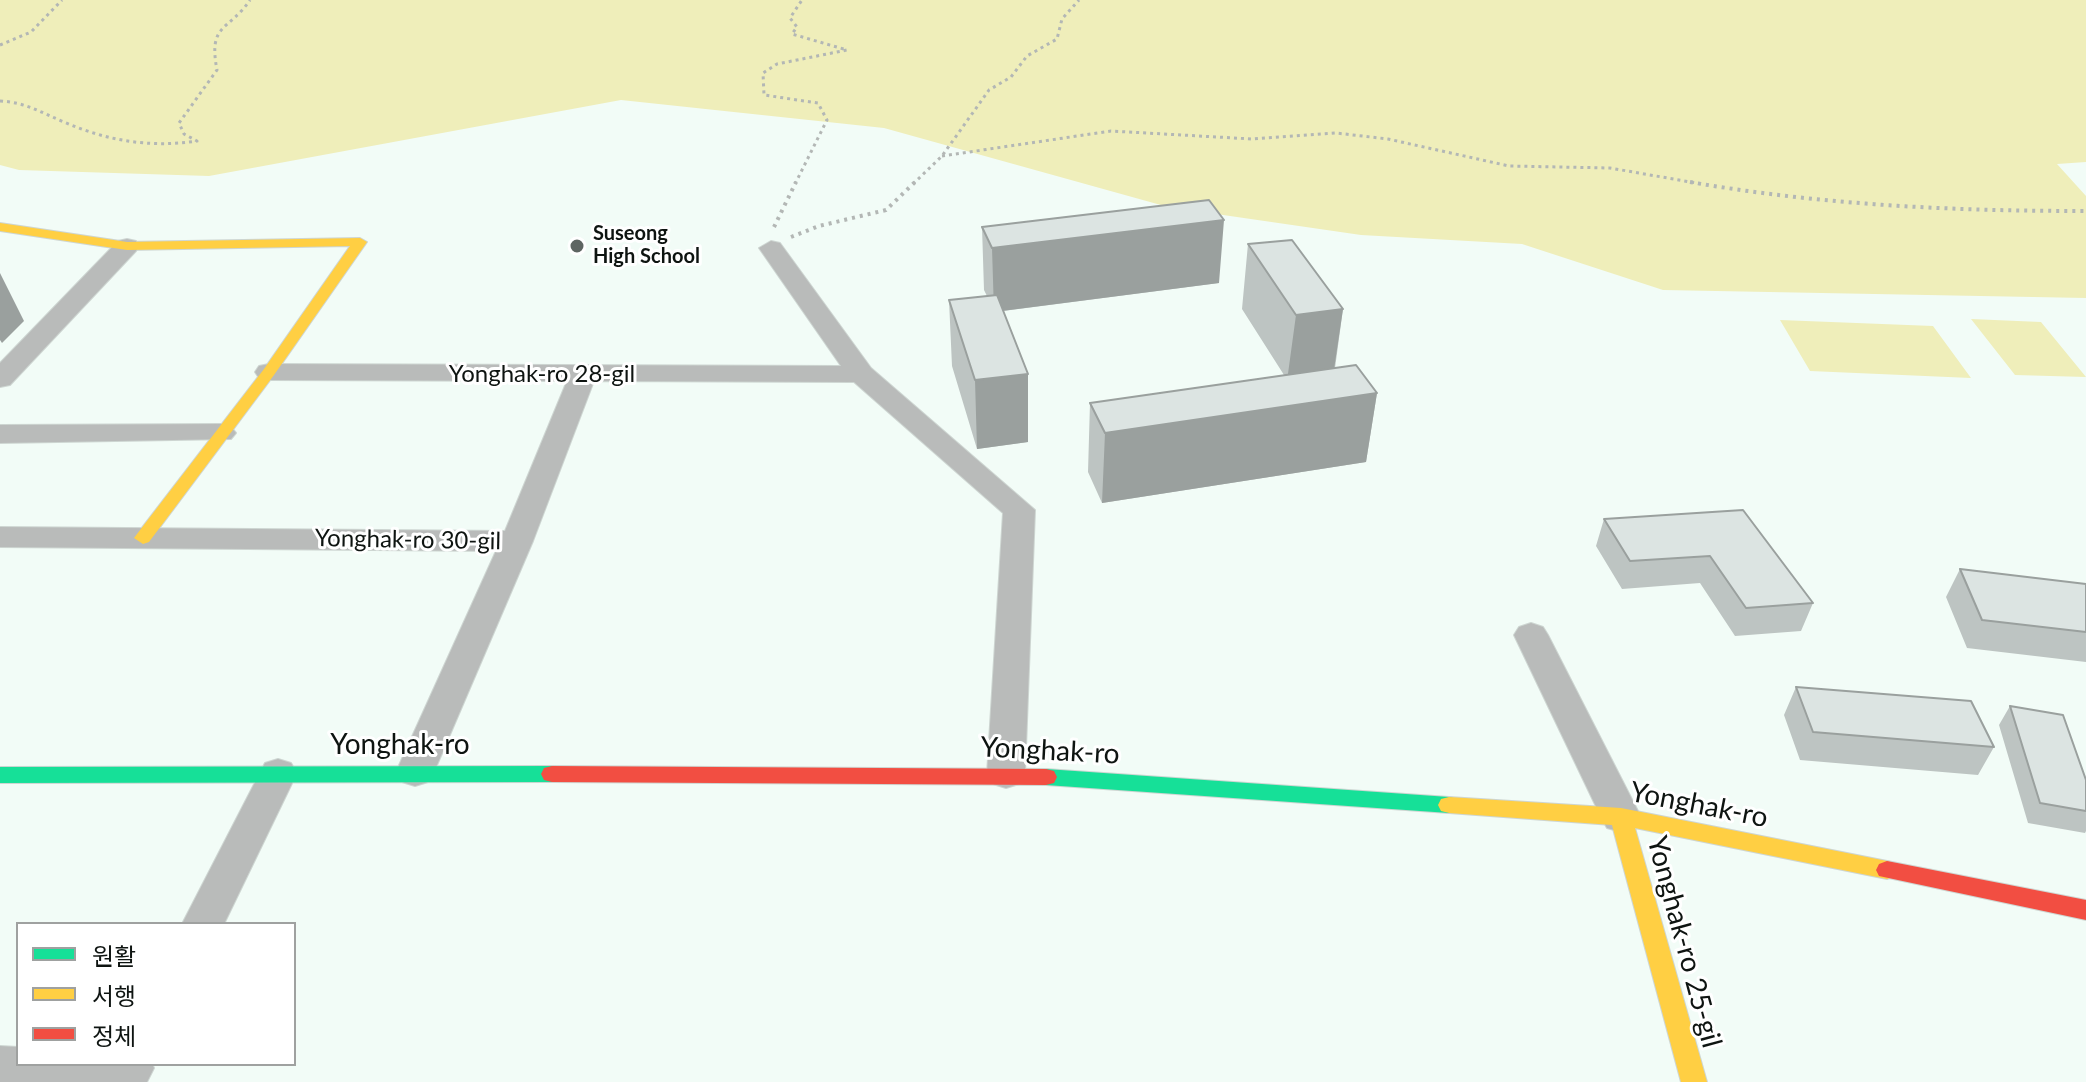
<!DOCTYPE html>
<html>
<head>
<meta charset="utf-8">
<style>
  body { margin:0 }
  #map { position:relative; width:2086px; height:1082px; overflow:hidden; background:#f2fcf7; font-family:Lato,"Noto Sans KR",sans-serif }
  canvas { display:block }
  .legend { position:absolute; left:16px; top:922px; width:280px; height:144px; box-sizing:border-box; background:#fff; border:2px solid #9fa1a0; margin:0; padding:10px 14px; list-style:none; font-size:24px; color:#0e1411 }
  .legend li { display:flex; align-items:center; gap:16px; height:40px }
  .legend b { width:40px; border:2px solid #9fa1a0 }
</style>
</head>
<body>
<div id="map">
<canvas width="2086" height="1082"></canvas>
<ul class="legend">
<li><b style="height:10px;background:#16e098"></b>원활</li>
<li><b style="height:10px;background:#ffcf43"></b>서행</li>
<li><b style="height:10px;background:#f24e42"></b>정체</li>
</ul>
</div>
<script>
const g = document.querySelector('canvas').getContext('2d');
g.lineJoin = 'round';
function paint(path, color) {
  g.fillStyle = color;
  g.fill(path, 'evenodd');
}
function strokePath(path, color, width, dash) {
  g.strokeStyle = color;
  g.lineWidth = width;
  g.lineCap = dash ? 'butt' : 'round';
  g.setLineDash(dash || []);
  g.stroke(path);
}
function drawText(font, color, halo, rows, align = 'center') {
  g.font = font + ' Lato,sans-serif';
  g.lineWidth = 6;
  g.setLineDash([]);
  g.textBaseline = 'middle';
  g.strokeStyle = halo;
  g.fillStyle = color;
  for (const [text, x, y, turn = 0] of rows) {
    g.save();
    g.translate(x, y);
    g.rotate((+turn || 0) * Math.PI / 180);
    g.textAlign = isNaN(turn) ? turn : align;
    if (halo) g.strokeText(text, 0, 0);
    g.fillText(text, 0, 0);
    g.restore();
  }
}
paint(new Path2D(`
  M 0,0 L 2086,0 L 2086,162 L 2057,164 L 2086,196 L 2086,298 L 1663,290 L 1522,244 L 1361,235 L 1168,207 L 884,128 L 621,100 L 209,176 L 19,170 L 0,165 Z
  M 1971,319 L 2041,322 L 2086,377 L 2015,375 Z
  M 1780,320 L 1933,326 L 1971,378 L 1810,371 Z`), '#efeeba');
const street = new Path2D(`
  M 127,239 L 136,241 L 139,246 L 136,251 L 10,385 L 0,387 L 0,363 L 118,241 Z
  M 771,241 L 780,243 L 871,368 L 1035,510 L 1025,774 L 1019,784 L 1006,788 L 993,784 L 987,774 L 1003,513 L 854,382 L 594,381 L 533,541 L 434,772 L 428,782 L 415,786 L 402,782 L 396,772 L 496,551 L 0,547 L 0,527 L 505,531 L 567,381 L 269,380 L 259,378 L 255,372 L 259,366 L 269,364 L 841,366 L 759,248 Z
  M 221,424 L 231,427 L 236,433 L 231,439 L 0,443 L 0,425 Z
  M 1531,623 L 1543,627 L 1548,635 L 1641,817 L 1635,828 L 1621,832 L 1607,828 L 1601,817 L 1514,635 L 1519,627 Z
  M 278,759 L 291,763 L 297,773 L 224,924 L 182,924 L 265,763 Z
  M 0,1046 L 18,1047 L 18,1064 L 152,1064 L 154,1068 L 147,1082 L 0,1082 Z`);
const fast = new Path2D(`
  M 552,766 L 560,768 L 563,774 L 560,780 L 552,782 L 0,783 L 0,767 Z
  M 1046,769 L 1449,797 L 1457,799 L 1460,805 L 1457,811 L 1449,813 L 1046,785 L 1038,783 L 1035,777 L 1038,771 Z`);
const slow = new Path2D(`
  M 0,223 L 127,242 L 360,238 L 367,242 L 274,375 L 149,542 L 143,544 L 134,538 L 137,534 L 264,369 L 350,246 L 127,250 L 0,231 Z
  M 1449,797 L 1621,808 L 1887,861 L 1895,864 L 1898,870 L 1895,876 L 1887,879 L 1635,828 L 1707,1082 L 1681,1082 L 1612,825 L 1449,813 L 1441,811 L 1438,805 L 1441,799 Z`);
const jam = new Path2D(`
  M 552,766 L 1046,769 L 1054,771 L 1057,777 L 1054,783 L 1046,785 L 552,782 L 544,780 L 541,774 L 544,768 Z
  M 1887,861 L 2086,900 L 2086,920 L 1879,876 L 1876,870 L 1879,864 Z`);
strokePath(street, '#ced6d2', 2);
strokePath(fast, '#ced6d2', 2);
strokePath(slow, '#ced6d2', 2);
strokePath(jam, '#ced6d2', 2);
strokePath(new Path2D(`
  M 0,45 L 31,32 L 62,0
  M 0,101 C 25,102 42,113 64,122 C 108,141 150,148 197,141 L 184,134 L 179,123 L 217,70 C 208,23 228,32 250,0
  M 942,156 L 1111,131 L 1252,139 L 1336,133 L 1388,139 L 1509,166 L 1610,168 L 1702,184
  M 795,184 L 827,120 L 818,103 L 764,95 L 763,73 L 777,64 L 847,50 L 792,34 L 797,27 L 790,18 L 802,0
  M 913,184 L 942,156 L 989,90 L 1011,77 L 1027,56 L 1057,39 L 1062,19 L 1079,0`), '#b3b7b5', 3, [3, 4]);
strokePath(new Path2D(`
  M 1690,182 C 1823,205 1951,211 2086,211
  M 774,227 L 796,182
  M 791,237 L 819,226 L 886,210 L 915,182`), '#b3b7b5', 4, [3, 5]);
paint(street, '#b9bbba');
paint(fast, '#16e098');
paint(slow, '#ffcf43');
paint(jam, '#f24e42');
paint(new Path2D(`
  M 982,227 L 1219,283 L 1003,311 L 1028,442 L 977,449 L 952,366 L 949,300 L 987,296 L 984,290 Z
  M 1248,244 L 1343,309 L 1335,368 L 1377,393 L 1366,462 L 1102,503 L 1088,472 L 1090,403 L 1284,375 L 1242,309 Z
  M 1743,510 L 1813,603 L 1801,631 L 1735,636 L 1700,583 L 1622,589 L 1596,546 L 1604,519 Z
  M 1960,569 L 2086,584 L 2086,662 L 1967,648 L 1946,597 Z
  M 1796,687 L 1994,747 L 1978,775 L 1800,760 L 1784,715 Z
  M 2010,706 L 2086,780 L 2086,831 L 2085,833 L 2028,823 L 1999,725 Z`), '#bdc4c2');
paint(new Path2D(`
  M 1224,220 L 1219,283 L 994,312 L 992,248 Z
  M 0,273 L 24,321 L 2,343 L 0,340 Z
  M 1343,309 L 1333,376 L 1287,381 L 1296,315 Z
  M 1028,374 L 1028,442 L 977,449 L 975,380 Z
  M 1377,393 L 1366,462 L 1102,503 L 1105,433 Z`), '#9aa09e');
const building = new Path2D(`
  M 1209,200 L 1224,220 L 992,248 L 982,227 Z
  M 1292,240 L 1343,309 L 1296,315 L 1248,244 Z
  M 997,295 L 1028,374 L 975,380 L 949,300 Z
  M 1356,365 L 1377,393 L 1105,433 L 1090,403 Z
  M 1743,510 L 1813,603 L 1746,608 L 1710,556 L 1630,561 L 1604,519 Z
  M 1960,569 L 2086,584 L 2086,632 L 1982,620 Z
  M 1796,687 L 1971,701 L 1994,747 L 1813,732 Z
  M 2010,706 L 2063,715 L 2086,780 L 2086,811 L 2040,803 Z`);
paint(building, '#dce4e2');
strokePath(building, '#9aa09e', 2);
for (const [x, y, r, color] of [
  [577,246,8,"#5e6562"]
]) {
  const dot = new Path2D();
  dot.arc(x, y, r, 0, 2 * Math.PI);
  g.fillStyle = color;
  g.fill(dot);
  strokePath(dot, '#fff', 3);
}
drawText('bold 20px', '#0e1411', '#fff', [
  ["Suseong",593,234],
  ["High School",593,257]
], 'left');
drawText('24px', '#0e1411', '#fff', [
  ["Yonghak-ro 28-gil",542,374],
  ["Yonghak-ro 30-gil",408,540,1]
]);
drawText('28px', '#0e1411', '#fff', [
  ["Yonghak-ro",400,745],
  ["Yonghak-ro",1050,751,3],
  ["Yonghak-ro",1699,805,11],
  ["Yonghak-ro 25-gil",1684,942,75]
]);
</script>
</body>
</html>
